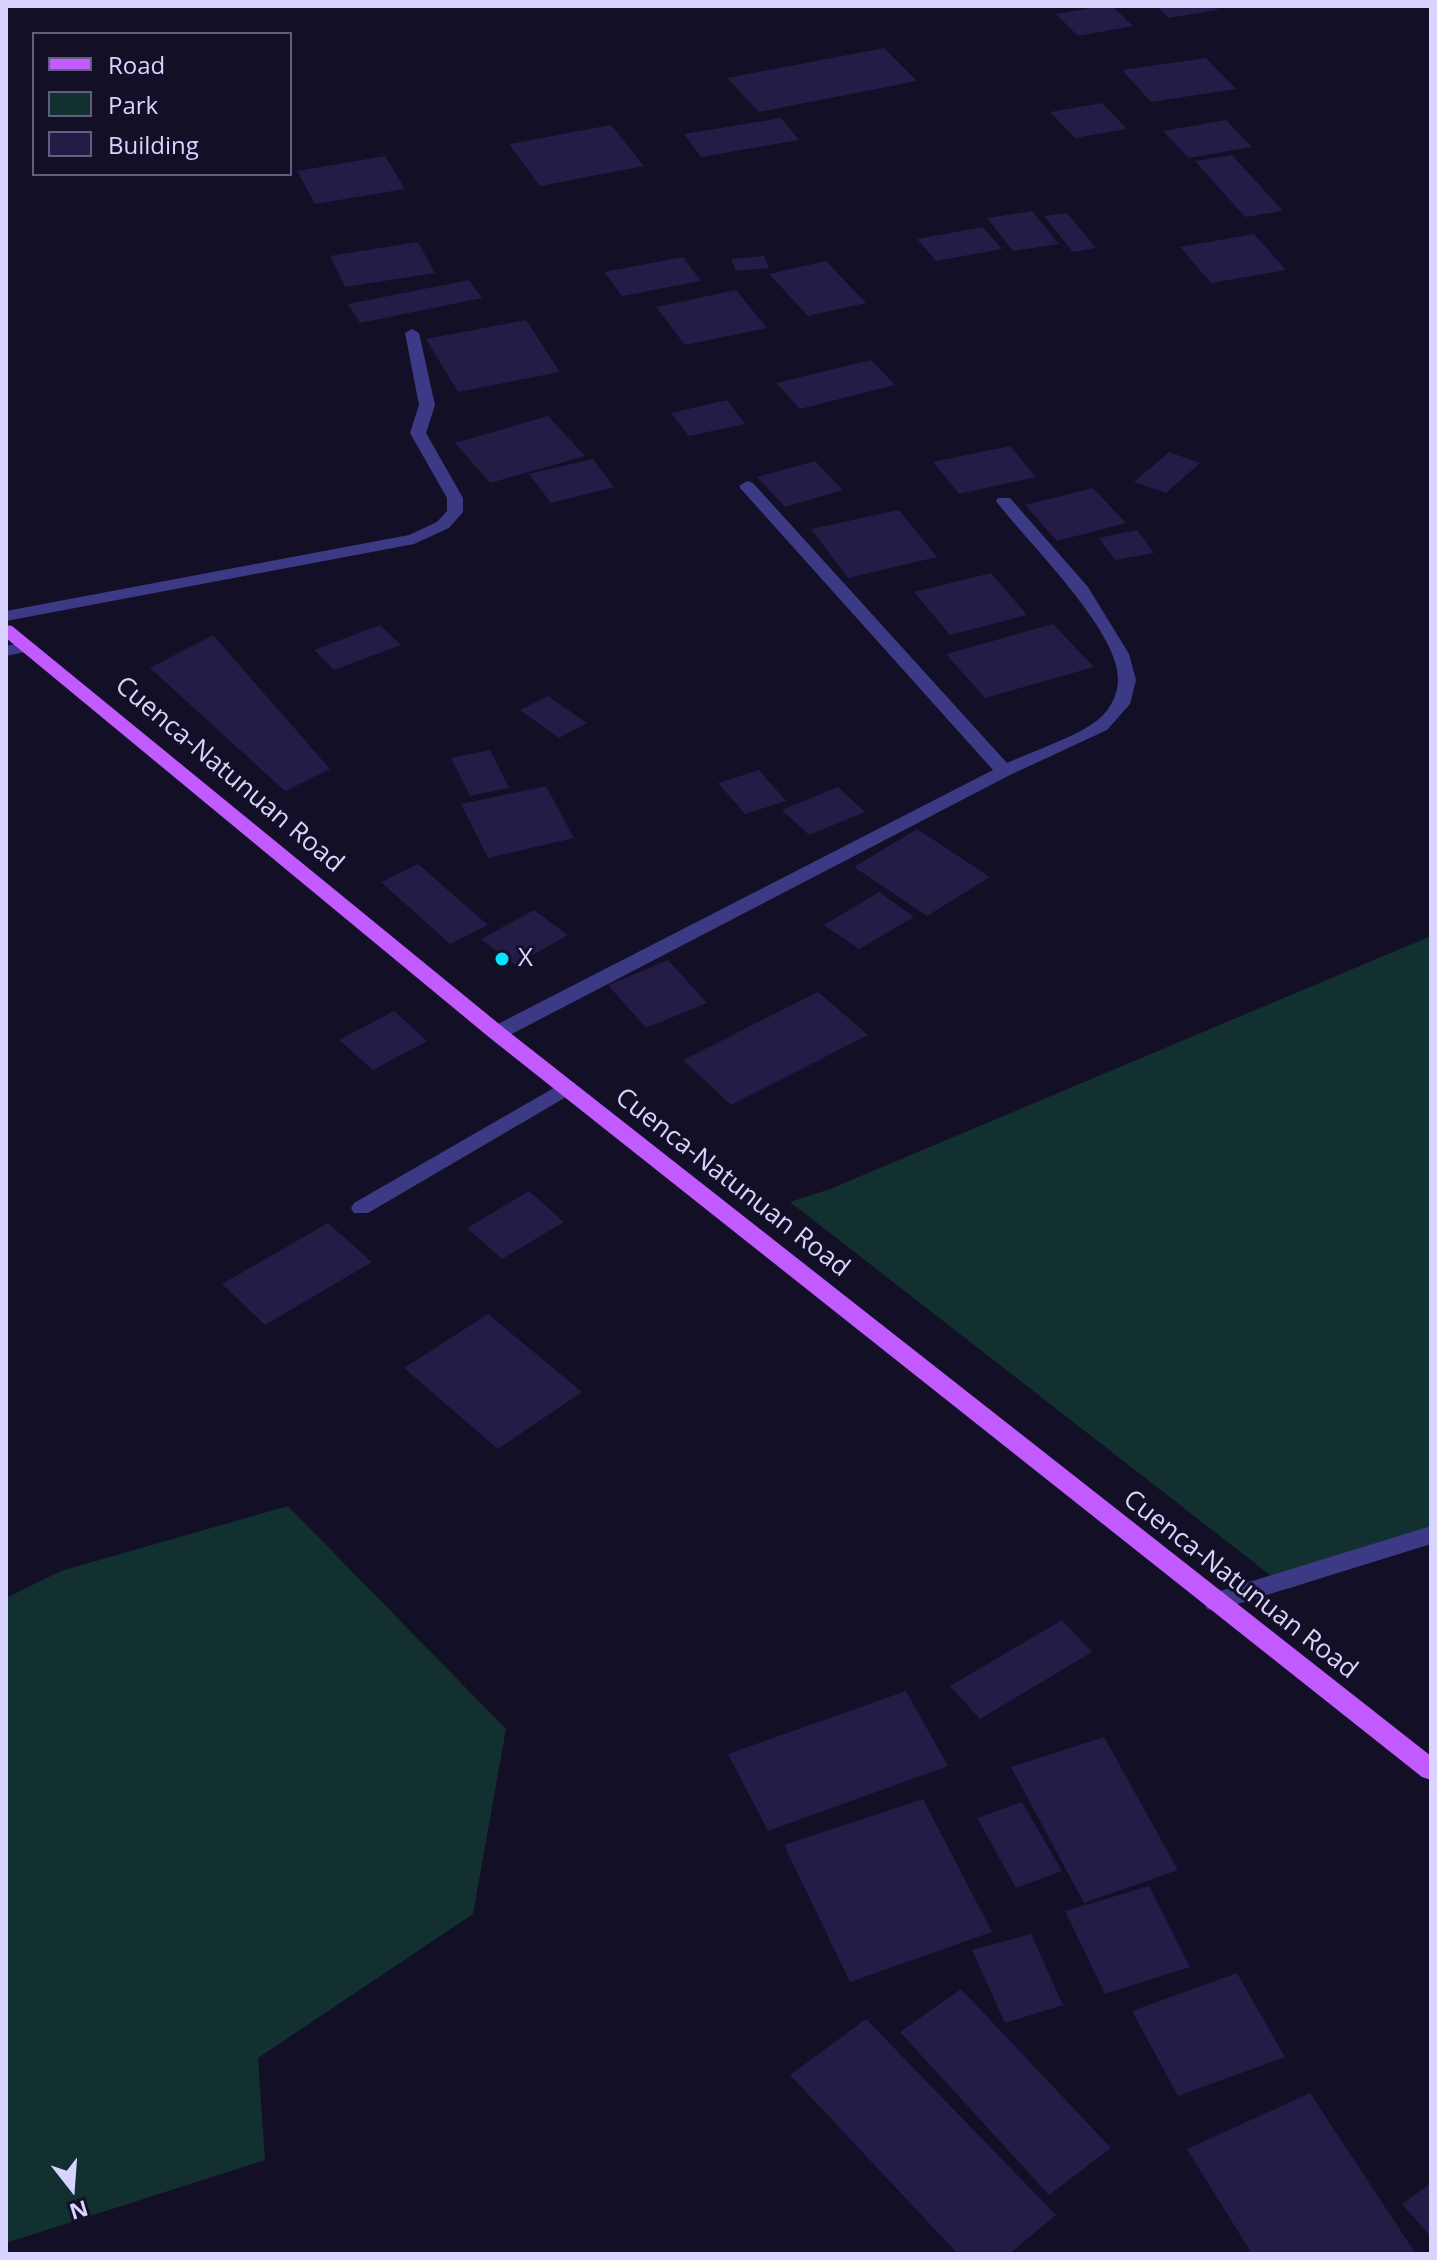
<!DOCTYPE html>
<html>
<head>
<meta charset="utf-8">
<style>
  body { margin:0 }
  #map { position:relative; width:1437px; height:2260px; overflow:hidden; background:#130f26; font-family:"Open Sans",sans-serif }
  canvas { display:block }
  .frame { position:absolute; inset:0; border:8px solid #d9d4ff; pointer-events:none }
  .legend { position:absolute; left:32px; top:32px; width:260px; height:144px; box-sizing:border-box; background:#130f26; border:2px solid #625e7d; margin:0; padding:10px 14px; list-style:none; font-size:24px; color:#d9d4ff }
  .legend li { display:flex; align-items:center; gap:16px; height:40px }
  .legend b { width:40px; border:2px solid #625e7d }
  .north { position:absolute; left:32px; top:2148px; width:80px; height:80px; -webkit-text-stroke:6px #130f26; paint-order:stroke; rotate:163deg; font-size:22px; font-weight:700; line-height:32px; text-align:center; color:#d9d4ff }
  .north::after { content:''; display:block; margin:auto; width:28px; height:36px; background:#d9d4ff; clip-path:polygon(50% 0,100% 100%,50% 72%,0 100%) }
</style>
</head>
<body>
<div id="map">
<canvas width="1437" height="2260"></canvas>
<div class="frame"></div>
<ul class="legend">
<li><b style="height:10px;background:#c25bff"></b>Road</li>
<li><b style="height:22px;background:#12302f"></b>Park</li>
<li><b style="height:22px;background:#241b47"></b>Building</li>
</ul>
<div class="north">N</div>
</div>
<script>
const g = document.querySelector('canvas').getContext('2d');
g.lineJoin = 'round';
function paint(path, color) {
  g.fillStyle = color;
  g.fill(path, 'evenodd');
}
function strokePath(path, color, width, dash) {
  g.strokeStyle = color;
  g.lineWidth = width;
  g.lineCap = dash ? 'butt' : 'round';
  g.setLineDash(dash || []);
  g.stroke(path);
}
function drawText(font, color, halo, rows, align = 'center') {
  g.font = font + ' "Open Sans",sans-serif';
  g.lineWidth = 6;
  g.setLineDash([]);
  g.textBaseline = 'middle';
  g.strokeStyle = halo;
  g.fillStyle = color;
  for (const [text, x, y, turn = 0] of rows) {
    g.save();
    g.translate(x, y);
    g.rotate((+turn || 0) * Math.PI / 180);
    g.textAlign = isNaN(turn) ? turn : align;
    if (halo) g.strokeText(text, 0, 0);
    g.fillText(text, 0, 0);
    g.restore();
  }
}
paint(new Path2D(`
  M 1431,936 L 1431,1541 L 1288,1589 L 790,1202 L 830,1189 Z
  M 288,1506 L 506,1729 L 473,1914 L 258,2058 L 265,2160 L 6,2243 L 6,1598 L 61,1571 Z`), '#12302f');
paint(new Path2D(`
  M 1104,6 L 1112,6 L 1133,26 L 1078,36 L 1056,14 Z
  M 1157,6 L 1214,6 L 1218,10 L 1168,18 Z
  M 884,48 L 917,81 L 759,112 L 727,78 Z
  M 1206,58 L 1236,89 L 1151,102 L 1122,70 Z
  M 1102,103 L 1127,129 L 1075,138 L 1050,112 Z
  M 781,118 L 799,140 L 701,157 L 684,134 Z
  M 1226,120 L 1252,147 L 1189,158 L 1163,131 Z
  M 611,125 L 644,166 L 540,186 L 509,144 Z
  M 1232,155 L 1283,211 L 1245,217 L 1195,161 Z
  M 385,156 L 405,189 L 315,204 L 297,171 Z
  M 1032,211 L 1059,244 L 1013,251 L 987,218 Z
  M 1067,213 L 1096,248 L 1073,252 L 1044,216 Z
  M 983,227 L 1002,249 L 936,261 L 917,239 Z
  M 1254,234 L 1286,270 L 1211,283 L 1180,247 Z
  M 418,242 L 435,273 L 345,287 L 330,256 Z
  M 764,256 L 769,268 L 736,271 L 731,259 Z
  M 683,257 L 701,281 L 622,296 L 604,272 Z
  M 826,261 L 866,303 L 808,316 L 769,274 Z
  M 469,280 L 482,298 L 360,323 L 348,304 Z
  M 736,290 L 767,328 L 685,345 L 656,307 Z
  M 526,320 L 560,372 L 458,392 L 426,339 Z
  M 871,360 L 895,385 L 800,409 L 776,383 Z
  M 727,400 L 745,424 L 689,436 L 671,413 Z
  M 548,416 L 585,456 L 490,483 L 455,443 Z
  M 1010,446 L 1036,477 L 959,494 L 933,462 Z
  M 1169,452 L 1200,463 L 1166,493 L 1134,482 Z
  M 593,459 L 614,487 L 551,503 L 529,474 Z
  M 815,461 L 843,490 L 785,507 L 757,477 Z
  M 1093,488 L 1126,523 L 1057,541 L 1025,505 Z
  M 899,510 L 937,557 L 848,578 L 811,529 Z
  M 1137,530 L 1154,553 L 1115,560 L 1099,538 Z
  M 991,573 L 1027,615 L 950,635 L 914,592 Z
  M 1053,624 L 1094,667 L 985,698 L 946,654 Z
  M 380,625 L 401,645 L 334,670 L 314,650 Z
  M 213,635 L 330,769 L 285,791 L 150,668 Z
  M 548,696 L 587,723 L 559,738 L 520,710 Z
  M 490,750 L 509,788 L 470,796 L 451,758 Z
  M 759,770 L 786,801 L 745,814 L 718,783 Z
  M 546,786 L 574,838 L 488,858 L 461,804 Z
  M 838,787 L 865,812 L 809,835 L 782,810 Z
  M 917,829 L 990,877 L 927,916 L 854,867 Z
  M 418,864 L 488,925 L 450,944 L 381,882 Z
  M 879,892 L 914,917 L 859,949 L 824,925 Z
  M 534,910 L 568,935 L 515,965 L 481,939 Z
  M 668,960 L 707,1003 L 646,1028 L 608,985 Z
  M 818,992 L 868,1035 L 731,1105 L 683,1060 Z
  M 394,1011 L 427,1041 L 373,1070 L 339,1040 Z
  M 529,1191 L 564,1222 L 502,1259 L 467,1228 Z
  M 328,1223 L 372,1262 L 265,1325 L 222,1284 Z
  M 488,1314 L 582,1392 L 498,1449 L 404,1368 Z
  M 1062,1620 L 1092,1652 L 980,1719 L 950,1686 Z
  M 906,1691 L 948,1766 L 768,1831 L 728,1754 Z
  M 1104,1737 L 1178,1870 L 1084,1903 L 1011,1767 Z
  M 923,1799 L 992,1932 L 850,1982 L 784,1845 Z
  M 1022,1802 L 1062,1871 L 1016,1888 L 977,1818 Z
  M 1149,1886 L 1190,1967 L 1105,1994 L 1065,1911 Z
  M 1031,1934 L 1063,2005 L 1005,2023 L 972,1950 Z
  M 1237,1973 L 1285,2057 L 1178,2096 L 1132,2011 Z
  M 961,1989 L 1111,2148 L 1049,2195 L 900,2032 Z
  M 866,2019 L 1056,2215 L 1009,2254 L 958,2254 L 790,2075 Z
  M 1310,2093 L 1416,2254 L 1252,2254 L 1187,2149 Z
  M 1431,2183 L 1431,2237 L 1402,2204 Z`), '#241b47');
paint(new Path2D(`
  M 412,329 L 419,333 L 435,405 L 426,433 L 463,498 L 463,512 L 449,528 L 414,544 L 6,621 L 6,611 L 409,535 L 437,522 L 447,511 L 447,498 L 410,433 L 419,405 L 405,333 Z
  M 747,481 L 753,483 L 1007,763 C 1031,752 1075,737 1095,722 C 1108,713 1118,696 1118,680 C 1120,631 1026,541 996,501 L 998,498 L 1010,498 L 1088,587 L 1129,654 L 1136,680 L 1130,704 L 1107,730 L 1010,775 L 504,1038 L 490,1038 L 487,1033 L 490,1028 L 993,770 L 741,489 L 739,486 Z
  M 29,641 L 37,646 L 35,650 L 6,656 L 6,646 Z
  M 566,1081 L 576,1088 L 573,1093 L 368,1213 L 354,1213 L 351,1208 L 354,1203 Z
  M 1431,1526 L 1431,1544 L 1215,1611 L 1207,1609 L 1203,1602 L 1207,1595 Z`), '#3d3a85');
paint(new Path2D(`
  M 6,625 L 12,626 L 504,1028 L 1431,1756 L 1431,1780 L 1422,1777 L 490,1038 L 6,638 Z`), '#c25bff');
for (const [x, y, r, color] of [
  [502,959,8,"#00e5ff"]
]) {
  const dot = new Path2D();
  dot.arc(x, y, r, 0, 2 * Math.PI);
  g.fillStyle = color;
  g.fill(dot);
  strokePath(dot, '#130f26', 3);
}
drawText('26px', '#d9d4ff', '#130f26', [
  ["Cuenca-Natunuan Road",229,775,40],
  ["Cuenca-Natunuan Road",732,1183,38],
  ["Cuenca-Natunuan Road",1240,1585,38]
]);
drawText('26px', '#d9d4ff', '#130f26', [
  ["X",518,959]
], 'left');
</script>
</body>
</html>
